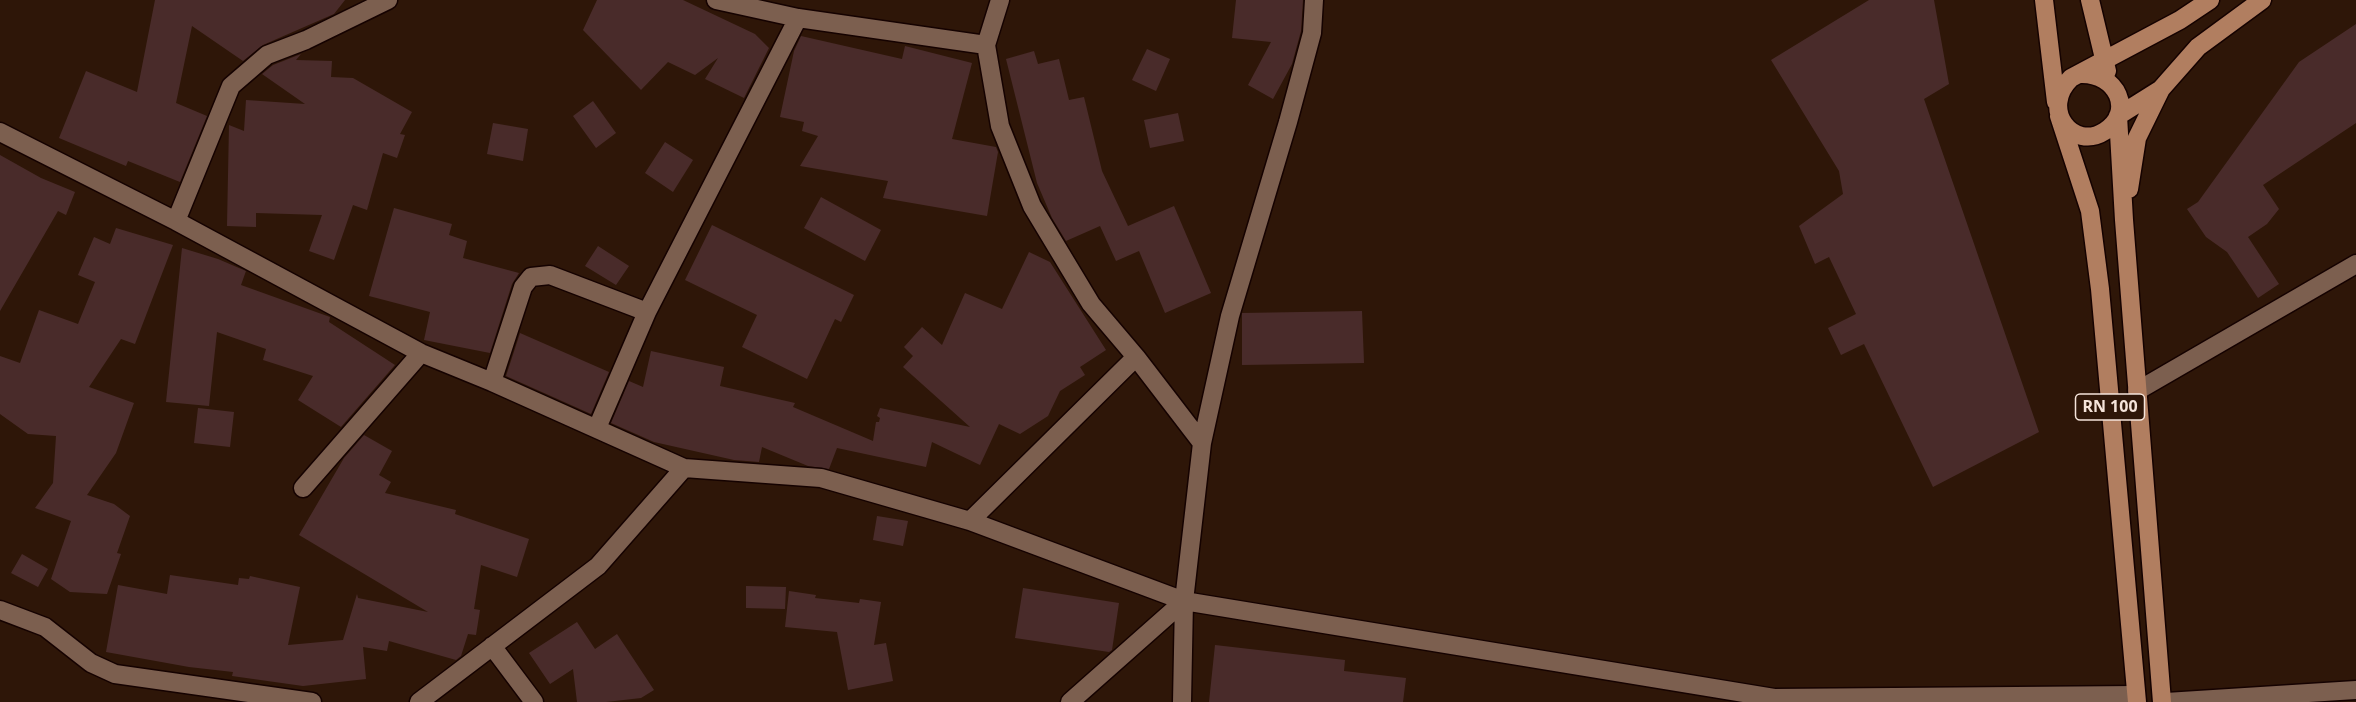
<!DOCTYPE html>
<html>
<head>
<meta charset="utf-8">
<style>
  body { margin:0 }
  canvas { display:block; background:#2e1608 }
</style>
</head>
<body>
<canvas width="2356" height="702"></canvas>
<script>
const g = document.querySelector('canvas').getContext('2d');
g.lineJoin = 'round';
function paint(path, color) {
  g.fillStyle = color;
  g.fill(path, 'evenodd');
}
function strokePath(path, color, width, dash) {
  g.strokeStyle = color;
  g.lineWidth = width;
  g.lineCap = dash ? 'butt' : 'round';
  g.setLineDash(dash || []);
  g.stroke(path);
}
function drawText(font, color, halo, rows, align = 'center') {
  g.font = font + ' "Noto Sans",sans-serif';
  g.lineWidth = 6;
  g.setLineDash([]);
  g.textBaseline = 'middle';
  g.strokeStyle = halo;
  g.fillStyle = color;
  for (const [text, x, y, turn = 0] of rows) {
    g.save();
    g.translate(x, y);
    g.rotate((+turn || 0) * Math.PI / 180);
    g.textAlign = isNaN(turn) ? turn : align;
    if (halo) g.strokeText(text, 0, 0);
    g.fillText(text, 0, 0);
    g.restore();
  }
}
paint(new Path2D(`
  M 155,0 L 345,0 L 334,14 L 263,45 L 243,61 L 192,26 L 176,103 L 207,116 L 180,182 L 128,161 L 126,166 L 59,138 L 86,71 L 137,92 Z
  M 597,0 L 683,0 L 755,34 L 769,48 L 744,98 L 705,79 L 718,58 L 695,75 L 668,62 L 641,90 L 583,30 Z
  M 1236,0 L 1303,0 L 1301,31 L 1292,64 L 1273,99 L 1248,85 L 1271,42 L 1232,38 Z
  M 1869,0 L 1934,0 L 1949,84 L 1924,99 L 2039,432 L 1933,487 L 1864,344 L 1841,355 L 1828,328 L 1856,314 L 1829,257 L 1815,264 L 1799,226 L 1843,194 L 1839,171 L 1771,60 Z
  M 2356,24 L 2356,123 L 2263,185 L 2279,209 L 2267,224 L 2248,237 L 2279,284 L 2258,298 L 2227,252 L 2206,237 L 2187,209 L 2198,202 L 2299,62 Z
  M 801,36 L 902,59 L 905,46 L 972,63 L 952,139 L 996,147 L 998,152 L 987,216 L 883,198 L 888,181 L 800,166 L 818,136 L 802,131 L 804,122 L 780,117 L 794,51 Z
  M 1147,49 L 1170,59 L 1156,91 L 1132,80 Z
  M 1034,51 L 1038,64 L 1059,59 L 1069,100 L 1084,97 L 1102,171 L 1128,226 L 1174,206 L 1211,293 L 1165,313 L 1139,251 L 1116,261 L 1100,226 L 1066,241 L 1052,218 L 1037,183 L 1006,59 Z
  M 301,54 L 296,60 L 332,61 L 331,77 L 353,78 L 412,112 L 400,134 L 405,135 L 397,158 L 383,153 L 367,210 L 353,205 L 334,260 L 309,251 L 322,215 L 256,213 L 256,227 L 227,226 L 229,125 L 244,131 L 246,100 L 305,104 L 262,74 L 273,65 Z
  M 593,101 L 616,133 L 596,148 L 573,116 Z
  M 1178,113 L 1184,141 L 1150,148 L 1144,120 Z
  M 493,123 L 528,129 L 523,161 L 487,154 Z
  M 665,142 L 693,160 L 673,192 L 645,173 Z
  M 0,155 L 41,178 L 75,192 L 66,215 L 58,211 L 0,311 Z
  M 821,197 L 881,230 L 865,261 L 804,228 Z
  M 394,208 L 452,224 L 449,235 L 467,241 L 463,258 L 519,273 L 512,284 L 490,353 L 424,340 L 430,312 L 369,296 Z
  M 712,225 L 854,295 L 841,322 L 835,319 L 807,379 L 742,347 L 757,315 L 685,280 Z
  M 116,228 L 173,245 L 135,344 L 121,339 L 89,387 L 134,403 L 116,453 L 87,495 L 114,504 L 130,516 L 117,553 L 121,554 L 107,594 L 70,592 L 51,579 L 71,521 L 35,508 L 53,483 L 56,436 L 28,434 L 0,414 L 0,356 L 20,363 L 39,310 L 78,324 L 95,282 L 78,275 L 94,237 L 110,244 Z
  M 598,246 L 629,266 L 616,285 L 585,266 Z
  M 182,248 L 218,259 L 246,271 L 241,285 L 330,317 L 329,322 L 395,365 L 341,427 L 298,400 L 313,376 L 263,360 L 266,349 L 217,332 L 209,406 L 166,402 Z
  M 1029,252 L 1050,262 L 1106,350 L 1080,367 L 1085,375 L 1060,391 L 1048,416 L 1020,434 L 999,424 L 980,465 L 932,442 L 926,467 L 837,448 L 829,469 L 808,466 L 762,447 L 759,462 L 734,460 L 654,442 L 611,423 L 629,381 L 643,387 L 651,351 L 724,367 L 720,386 L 795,403 L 793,407 L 873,441 L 876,422 L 879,422 L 880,418 L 877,416 L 880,408 L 970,427 L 903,367 L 913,356 L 904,347 L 922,327 L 942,345 L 965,293 L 1002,309 Z
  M 1362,311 L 1364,363 L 1242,365 L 1242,313 Z
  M 520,333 L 609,372 L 591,414 L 506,376 Z
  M 198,408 L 234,412 L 230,447 L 194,443 Z
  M 364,435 L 392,451 L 379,475 L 391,482 L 385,493 L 456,510 L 455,514 L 529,539 L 517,577 L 481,565 L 474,609 L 480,610 L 476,635 L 468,634 L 461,656 L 456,660 L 389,641 L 387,651 L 363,647 L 366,679 L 303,686 L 232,676 L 233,672 L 189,667 L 106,652 L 118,585 L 167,594 L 170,575 L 238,585 L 239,578 L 249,579 L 250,576 L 300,587 L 288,645 L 343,640 L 357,594 L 358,598 L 428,612 L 299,535 L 344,458 Z
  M 877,516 L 908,521 L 903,546 L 873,540 Z
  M 22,554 L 48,569 L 38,587 L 11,573 Z
  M 746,586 L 786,587 L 785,609 L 746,608 Z
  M 1023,588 L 1119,603 L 1112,650 L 1109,652 L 1015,638 Z
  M 789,591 L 816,595 L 815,598 L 859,603 L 860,599 L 881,602 L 874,645 L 886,643 L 893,681 L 848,690 L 837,632 L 785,627 Z
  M 577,622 L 595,649 L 617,634 L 654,690 L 641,698 L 606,702 L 577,702 L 573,669 L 550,684 L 529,653 Z
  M 1215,645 L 1345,660 L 1344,671 L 1406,678 L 1403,702 L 1209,702 Z`), '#492b2a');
const street = new Path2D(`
  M 716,0 L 798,18 L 986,45
  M 1000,0 L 986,45 L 1000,126 L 1032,206 L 1091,304 L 1136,357 L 1202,443
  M 0,132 L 176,221 L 421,353 L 492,382 L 684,468 L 821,478 L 970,521 L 1184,601 L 1774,698 L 2136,695
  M 176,221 L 231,86 L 267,55 L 306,40 L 388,0
  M 492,382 L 523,287 L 531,277 L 550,275 L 647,312
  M 2137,391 L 2356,264
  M 597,428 L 647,312 L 798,18
  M 303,488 L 421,353
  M 970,521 L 1136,357
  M 0,610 L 45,627 L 91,663 L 115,674 L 312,702
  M 492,646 L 534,702
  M 419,702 L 598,566 L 684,468
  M 1070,702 L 1184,601
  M 1182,702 L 1184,601 L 1202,443 L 1230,316 L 1288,122 L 1312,33 L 1314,0
  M 2166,702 L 2356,690`);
const primary = new Path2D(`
  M 2044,0 L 2056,102
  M 2090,0 L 2107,71
  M 2081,74 C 2117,73 2135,112 2105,131 C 2073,152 2039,109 2071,78 L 2180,20 L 2210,0
  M 2161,89 L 2118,116 L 2124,220 L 2162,702
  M 2059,116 L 2090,211 L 2100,289 L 2137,702
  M 2129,189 L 2137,138 L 2161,89 L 2198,47 L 2262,0`);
strokePath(street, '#150200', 21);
strokePath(primary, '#150200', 21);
strokePath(street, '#7c5f4f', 18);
strokePath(primary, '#b17e60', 18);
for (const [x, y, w] of [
  [2110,407,69]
]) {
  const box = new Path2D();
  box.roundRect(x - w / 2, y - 13, w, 26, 4.5);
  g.fillStyle = '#2e1608';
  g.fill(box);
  strokePath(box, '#f5e4da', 1.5);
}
drawText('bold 16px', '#f5e4da', null, [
  ["RN 100",2110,407]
]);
</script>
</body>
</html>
